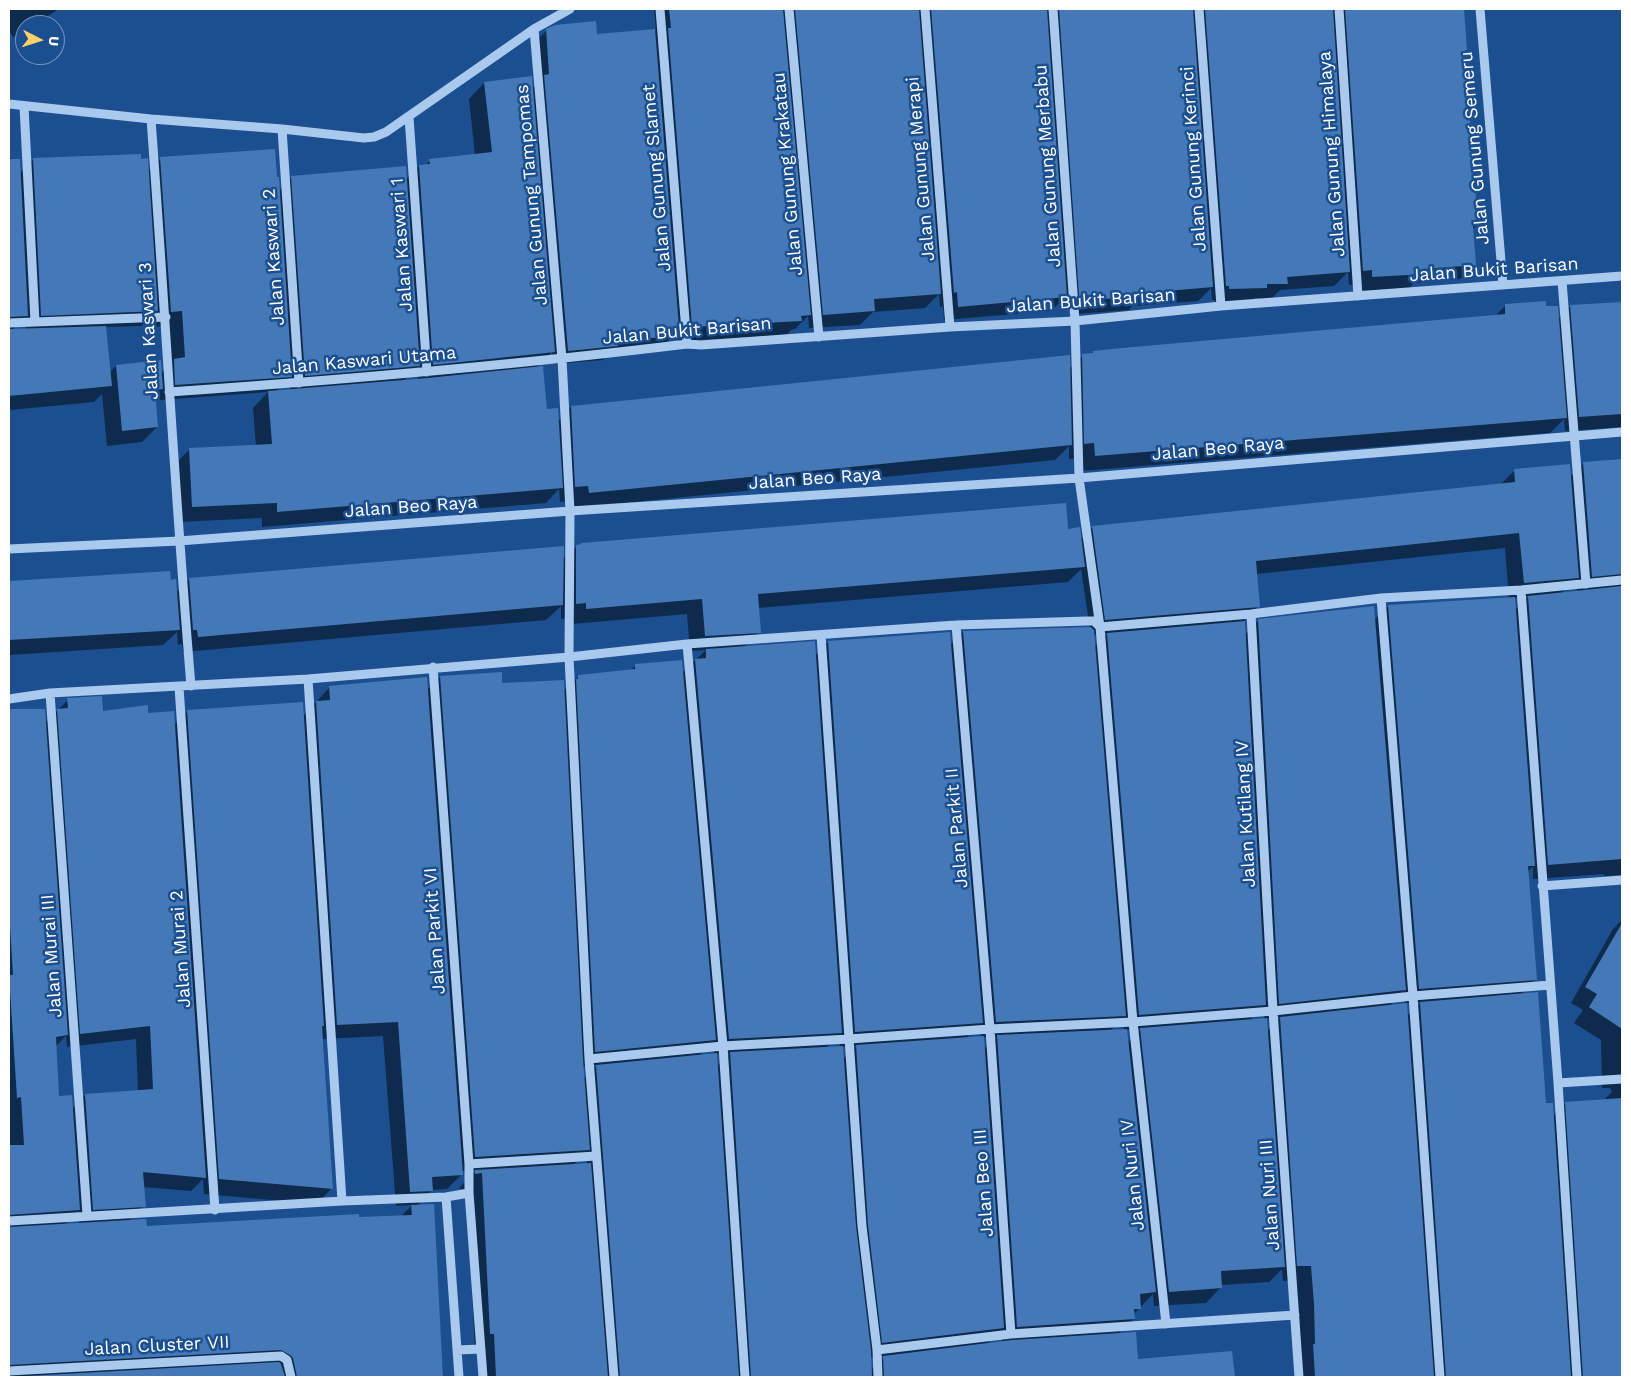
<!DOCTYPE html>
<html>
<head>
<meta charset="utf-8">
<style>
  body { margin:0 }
  #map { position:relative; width:1631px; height:1386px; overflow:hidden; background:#1b4f8f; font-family:"Work Sans",sans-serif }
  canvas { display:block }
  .frame { position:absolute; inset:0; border:10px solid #fff; pointer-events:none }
  .north { position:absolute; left:15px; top:15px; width:50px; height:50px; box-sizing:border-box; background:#1b4f8f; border:1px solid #7695bc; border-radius:50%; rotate:95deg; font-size:14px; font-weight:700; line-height:20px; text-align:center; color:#fff }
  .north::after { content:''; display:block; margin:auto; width:18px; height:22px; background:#ffd166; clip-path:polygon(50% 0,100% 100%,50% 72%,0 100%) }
</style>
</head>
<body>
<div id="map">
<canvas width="1631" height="1386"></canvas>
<div class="frame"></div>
<div class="north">U</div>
</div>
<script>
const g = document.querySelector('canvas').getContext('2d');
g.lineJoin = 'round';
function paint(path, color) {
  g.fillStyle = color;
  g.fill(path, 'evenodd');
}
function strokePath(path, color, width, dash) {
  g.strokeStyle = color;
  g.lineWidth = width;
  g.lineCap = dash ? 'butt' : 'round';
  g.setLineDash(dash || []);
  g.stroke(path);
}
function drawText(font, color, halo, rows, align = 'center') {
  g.font = font + ' "Work Sans",sans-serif';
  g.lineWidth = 5;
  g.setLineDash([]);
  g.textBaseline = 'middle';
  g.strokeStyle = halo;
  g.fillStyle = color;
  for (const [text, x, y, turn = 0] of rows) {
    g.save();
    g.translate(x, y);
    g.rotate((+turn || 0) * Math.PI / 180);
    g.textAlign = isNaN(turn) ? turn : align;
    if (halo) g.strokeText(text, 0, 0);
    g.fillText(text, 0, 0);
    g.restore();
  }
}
paint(new Path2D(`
  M 9,9 L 59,9 L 33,25 L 25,25 L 25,30 L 13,37 L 9,30 Z
  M 654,9 L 1460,9 L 1466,50 L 1464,52 L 1476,226 L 1472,230 L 1475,265 L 1460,279 L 1414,283 L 1409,288 L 1358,291 L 1358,284 L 1349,285 L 1348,272 L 1334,286 L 1280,290 L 1272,298 L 1255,298 L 1252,302 L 1215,303 L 1215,300 L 1212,300 L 1211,288 L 1198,301 L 1132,306 L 1129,310 L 1076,314 L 1076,309 L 1065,309 L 1065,297 L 1051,311 L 944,320 L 943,306 L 940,307 L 939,294 L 925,308 L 873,312 L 860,325 L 809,328 L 808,316 L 795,329 L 791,330 L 786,335 L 678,341 L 677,328 L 673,332 L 674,335 L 659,350 L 608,354 L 603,360 L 554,364 L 552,352 L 537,368 L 546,410 L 558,421 L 571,407 L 1069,369 L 1083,356 L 1091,355 L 1093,352 L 1495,316 L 1505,306 L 1545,308 L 1558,319 L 1571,306 L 1622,303 L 1622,427 L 1565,431 L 1564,419 L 1550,433 L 1080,471 L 1079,458 L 1069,459 L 1069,446 L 1055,460 L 574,508 L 573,501 L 560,502 L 559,489 L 546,503 L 262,527 L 262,518 L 177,522 L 174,465 L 190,449 L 256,446 L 253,408 L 268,392 L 160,400 L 160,391 L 154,396 L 157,427 L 142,442 L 107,446 L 102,394 L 94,402 L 10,410 L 9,413 L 9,143 L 10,161 L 20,173 L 33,160 L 140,160 L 147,172 L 161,158 L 276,179 L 279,191 L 292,177 L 406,179 L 419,166 L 425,166 L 430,161 L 475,155 L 469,99 L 484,83 L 531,78 L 532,89 L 535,85 L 532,45 L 547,30 L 596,35 L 656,30 ZM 155,313 L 155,327 L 167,326 L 170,364 L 161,373 L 116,366 L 109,373 L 105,327 L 141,326 ZM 25,317 L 26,330 L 12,330 ZM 417,368 L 418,380 L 403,381 ZM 289,378 L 290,391 L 276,392 Z
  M 1622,460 L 1622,875 L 1604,876 L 1604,874 L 1533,879 L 1533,867 L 1527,872 L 1536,979 L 1520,995 L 1545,1104 L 1553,1116 L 1566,1103 L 1604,1100 L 1612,1092 L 1610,1088 L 1602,1088 L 1601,1040 L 1574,1023 L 1583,1010 L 1571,1003 L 1613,929 L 1622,920 L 1622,1377 L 1299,1377 L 1296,1280 L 1283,1281 L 1282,1269 L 1269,1282 L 1221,1285 L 1221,1287 L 1206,1303 L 1154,1306 L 1153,1294 L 1133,1315 L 1134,1319 L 1118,1334 L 1136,1360 L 1231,1352 L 1233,1377 L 480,1377 L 478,1349 L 475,1349 L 467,1189 L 460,1189 L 460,1187 L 477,1170 L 462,1171 L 462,1174 L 447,1189 L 432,1190 L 417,1206 L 433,1205 L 443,1377 L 9,1377 L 9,710 L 44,710 L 45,723 L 68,700 L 102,712 L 147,714 L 174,725 L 187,712 L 303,716 L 330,687 L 427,690 L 440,677 L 563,691 L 579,676 L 630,671 L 636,665 L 682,673 L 706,650 L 690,651 L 687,614 L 571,624 L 571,618 L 561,619 L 561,606 L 546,620 L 183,652 L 182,644 L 178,645 L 177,632 L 163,645 L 9,655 L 9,582 L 169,573 L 170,581 L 176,593 L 189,579 L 562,560 L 577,546 L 1066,530 L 1080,540 L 1093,527 L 1500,485 L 1515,470 L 1570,477 L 1583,464 ZM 1505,548 L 1509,599 L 1388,606 L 1374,620 L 1258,621 L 1245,634 L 1244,621 L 1258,606 L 1256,574 ZM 1081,569 L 1090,629 L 963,632 L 950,645 L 828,642 L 815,656 L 744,647 L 760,632 L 758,608 L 1068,582 ZM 1576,579 L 1577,591 L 1562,593 ZM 1529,596 L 1515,610 L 1514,598 ZM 1108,633 L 1094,647 L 1093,635 ZM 1404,991 L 1405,1004 L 1389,1006 ZM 1421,1002 L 1407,1016 L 1406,1003 ZM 1263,1007 L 1264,1019 L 1250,1020 ZM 1281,1017 L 1267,1031 L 1266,1019 ZM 1123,1018 L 1124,1030 L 1110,1031 ZM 980,1025 L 981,1037 L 966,1038 ZM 1141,1029 L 1128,1042 L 1126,1030 ZM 839,1035 L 840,1047 L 826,1048 ZM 66,1036 L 67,1047 L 136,1039 L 138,1091 L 85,1095 L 72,1109 L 58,1097 L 55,1047 ZM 383,1036 L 396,1206 L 412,1205 L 401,1216 L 146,1228 L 129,1221 L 144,1206 L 143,1187 L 191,1191 L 203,1179 L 204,1194 L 317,1204 L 332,1188 L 323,1039 ZM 983,1037 L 997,1037 L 984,1049 ZM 712,1042 L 714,1054 L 699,1056 ZM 856,1046 L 843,1059 L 842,1047 ZM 730,1053 L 717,1066 L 716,1054 ZM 597,1065 L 583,1079 L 582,1067 ZM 586,1152 L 587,1164 L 573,1165 ZM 78,1211 L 79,1224 L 64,1225 ZM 1001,1330 L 1002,1343 L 987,1344 ZM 885,1356 L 871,1370 L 869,1358 Z`), '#0007');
paint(new Path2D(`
  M 669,9 L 783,9 L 811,315 L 801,316 L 802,321 L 692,327 L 668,28 L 671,28 Z
  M 795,9 L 919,9 L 941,294 L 874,299 L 875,311 L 823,315 Z
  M 931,9 L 1047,9 L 1067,297 L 958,307 L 957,292 L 954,293 Z
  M 1059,9 L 1193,9 L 1213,287 L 1144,293 L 1144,296 L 1090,300 L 1090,295 L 1079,296 Z
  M 1205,9 L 1333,9 L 1350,272 L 1287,277 L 1288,284 L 1267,284 L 1267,288 L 1229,289 L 1229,286 L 1226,286 Z
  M 1345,9 L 1464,9 L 1467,50 L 1465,50 L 1478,226 L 1473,226 L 1476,265 L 1424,269 L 1425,274 L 1372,277 L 1372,270 L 1363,271 Z
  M 596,21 L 597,34 L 655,29 L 679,327 L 674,328 L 675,336 L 618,341 L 618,346 L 568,351 L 544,75 L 549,74 L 546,29 L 555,25 Z
  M 532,76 L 555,352 L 433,365 L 419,165 L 430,164 L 429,159 L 492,152 L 484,82 Z
  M 275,149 L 277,177 L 279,177 L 292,377 L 175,385 L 174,359 L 185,357 L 182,311 L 171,312 L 160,157 Z
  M 141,154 L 141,159 L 148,158 L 158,311 L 41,316 L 33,158 Z
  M 9,159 L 20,159 L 28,316 L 9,317 Z
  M 406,166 L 420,366 L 305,376 L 291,176 Z
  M 1546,301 L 1546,306 L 1558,306 L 1567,418 L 1095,456 L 1094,443 L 1084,444 L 1082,354 L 1093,353 L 1093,351 L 1122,348 L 1505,314 L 1505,304 Z
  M 1622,302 L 1622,414 L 1579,417 L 1570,305 Z
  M 106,326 L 112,386 L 9,396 L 9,329 Z
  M 1070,355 L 1072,445 L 589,493 L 588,486 L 575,487 L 571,406 Z
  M 161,360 L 163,389 L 155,390 L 158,427 L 122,431 L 116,365 Z
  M 543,366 L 547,409 L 558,408 L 563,488 L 277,512 L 277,503 L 192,507 L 189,448 L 272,444 L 268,391 L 428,378 Z
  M 1622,459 L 1622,574 L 1592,577 L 1583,462 Z
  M 1570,464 L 1579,578 L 1524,583 L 1519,533 L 1256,561 L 1260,607 L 1105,620 L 1092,526 L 1515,482 L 1514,469 Z
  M 1066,503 L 1068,529 L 1080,527 L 1085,567 L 758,594 L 761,633 L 705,636 L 702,599 L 586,609 L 586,603 L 576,604 L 576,545 L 581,544 L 581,543 Z
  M 564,546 L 563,605 L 198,637 L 197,630 L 193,630 L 189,578 Z
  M 170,571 L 171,580 L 176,579 L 180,630 L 9,640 L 9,581 Z
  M 1622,586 L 1622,859 L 1548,865 L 1528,596 Z
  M 1515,597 L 1535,866 L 1528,866 L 1537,980 L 1419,989 L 1388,605 Z
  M 1374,606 L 1406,990 L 1279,1004 L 1258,619 Z
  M 1245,621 L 1266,1005 L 1139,1015 L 1107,633 Z
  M 1087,627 L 1091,627 L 1094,630 L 1126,1016 L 996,1022 L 963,631 Z
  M 950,632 L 983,1023 L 855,1032 L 828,641 Z
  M 815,641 L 842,1033 L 729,1039 L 695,659 L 706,658 L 706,649 Z
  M 682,660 L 716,1040 L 595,1052 L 576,679 L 578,679 L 578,675 L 635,669 L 635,664 Z
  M 502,672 L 502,683 L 564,680 L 583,1059 L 590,1150 L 475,1157 L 440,676 Z
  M 427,677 L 463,1175 L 432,1177 L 433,1191 L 410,1192 L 398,1022 L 337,1025 L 316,701 L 330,700 L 329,686 Z
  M 102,696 L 103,711 L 148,705 L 148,713 L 174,711 L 206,1178 L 143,1172 L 146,1207 L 93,1210 L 85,1094 L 153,1089 L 150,1026 L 80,1034 L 57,709 L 68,708 L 67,698 Z
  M 303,702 L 324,1026 L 322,1026 L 333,1189 L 219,1179 L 187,710 Z
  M 9,709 L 45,709 L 68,1035 L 56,1037 L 59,1096 L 72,1095 L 80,1210 L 9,1215 L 9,1145 L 24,1145 L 21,1097 L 17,1098 L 9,975 L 13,975 L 9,910 Z
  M 1622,923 L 1622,1029 L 1589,1007 L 1597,994 L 1585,987 Z
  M 1538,992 L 1546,1103 L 1553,1103 L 1571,1377 L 1446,1377 L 1420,1002 Z
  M 1407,1003 L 1434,1377 L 1315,1377 L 1313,1344 L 1315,1344 L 1314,1304 L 1311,1266 L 1297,1266 L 1280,1017 Z
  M 1267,1018 L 1285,1267 L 1221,1271 L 1222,1288 L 1169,1292 L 1140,1028 Z
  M 1127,1029 L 1156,1292 L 1140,1294 L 1141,1309 L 1134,1309 L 1135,1319 L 1017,1327 L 997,1035 Z
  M 984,1036 L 1004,1328 L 882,1343 L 868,1225 L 856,1045 Z
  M 843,1046 L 856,1226 L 871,1350 L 872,1377 L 751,1377 L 730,1052 Z
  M 717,1053 L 739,1377 L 620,1377 L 596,1065 Z
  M 1622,1098 L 1622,1377 L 1583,1377 L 1565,1102 Z
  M 591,1163 L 608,1377 L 496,1377 L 494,1334 L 490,1334 L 482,1173 L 475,1174 L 475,1170 Z
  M 434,1204 L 443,1377 L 297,1377 L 293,1358 L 290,1355 L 281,1350 L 9,1365 L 9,1227 L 146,1219 L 147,1226 L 359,1214 L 359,1217 L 412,1215 L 411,1205 Z
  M 1136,1332 L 1138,1359 L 1232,1351 L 1235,1377 L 884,1377 L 883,1356 L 1012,1340 Z
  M 279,1362 L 281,1364 L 285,1377 L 9,1377 Z`), '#4478b7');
strokePath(new Path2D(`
  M 660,9 L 687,344
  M 789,9 L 819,337
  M 925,9 L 950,327
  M 1053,9 L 1075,321 L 1079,478 L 1100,627 L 1133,1022 L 1166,1324
  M 1199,9 L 1221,306
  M 1339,9 L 1358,296
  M 1480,9 L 1503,285
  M 534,29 L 562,359 L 570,511 L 569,657 L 589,1059 L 614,1377
  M 9,104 L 151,119 L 282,129 L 364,138 L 374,137 L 386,132 L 534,29 L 570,9
  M 24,106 L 35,322
  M 409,117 L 427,372
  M 151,119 C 165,308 175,497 191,686
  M 282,129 L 299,383
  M 1562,281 L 1586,584
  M 9,323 L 166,317
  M 169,392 C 342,380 515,365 687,344 L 701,345 L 950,327 L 1075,321 L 1221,306 L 1622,276
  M 9,549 L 179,541 L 570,511 L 1079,478 L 1622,432
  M 1521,590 L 1558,1083 L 1577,1377
  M 1381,598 L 1413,996 L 1440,1377
  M 1251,614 L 1273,1011 L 1299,1377
  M 956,625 L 990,1029 L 1011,1334
  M 821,635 L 862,1226 L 877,1350 L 878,1377
  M 687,644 L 723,1046 L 745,1377
  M 433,667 L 469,1164 L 469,1193 L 483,1377
  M 308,679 L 342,1201
  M 179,687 L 215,1210
  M 50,693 L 87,1215
  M 9,699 L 50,693 L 308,679 L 569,657 L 687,644 L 956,625 L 1087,621 L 1094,621 L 1100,627 L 1251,614 L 1381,598 L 1521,590 L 1622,580
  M 1542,886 L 1622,880
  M 589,1059 L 723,1046 L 849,1039 L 990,1029 L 1133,1022 L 1273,1011 L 1413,996 L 1550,985
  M 1558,1083 L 1622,1079
  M 469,1164 L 596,1156
  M 446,1197 L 459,1377
  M 9,1221 L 342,1201 L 446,1197 L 469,1193
  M 457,1350 L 481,1349
  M 877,1350 L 1011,1334 L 1295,1315
  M 9,1371 L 281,1356 L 287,1360 L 291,1377`), '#a9c9ee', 9);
drawText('18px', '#fff', '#1b4f8f', [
  ["Jalan Gunung Semeru",1475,148,-95],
  ["Jalan Gunung Himalaya",1332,154,-94],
  ["Jalan Gunung Kerinci",1194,159,-94],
  ["Jalan Gunung Merbabu",1048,166,-94],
  ["Jalan Gunung Merapi",921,169,-95],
  ["Jalan Gunung Krakatau",788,174,-95],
  ["Jalan Gunung Slamet",657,178,-95],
  ["Jalan Gunung Tampomas",532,195,-95],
  ["Jalan Kaswari 1",402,245,-94],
  ["Jalan Kaswari 2",274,257,-94],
  ["Jalan Bukit Barisan",1494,270,-4],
  ["Jalan Bukit Barisan",1091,301,-4],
  ["Jalan Kaswari 3",149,331,-93],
  ["Jalan Bukit Barisan",687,331,-5],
  ["Jalan Kaswari Utama",364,361,-5],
  ["Jalan Beo Raya",1218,449,-5],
  ["Jalan Beo Raya",815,479,-4],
  ["Jalan Beo Raya",411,507,-4],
  ["Jalan Kutilang IV",1246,814,-93],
  ["Jalan Parkit II",957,828,-95],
  ["Jalan Parkit VI",435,931,-94],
  ["Jalan Murai 2",181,949,-94],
  ["Jalan Murai III",52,956,-94],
  ["Jalan Nuri IV",1133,1175,-96],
  ["Jalan Beo III",984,1183,-94],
  ["Jalan Nuri III",1270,1195,-94],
  ["Jalan Cluster VII",157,1346,-3]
]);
</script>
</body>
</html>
